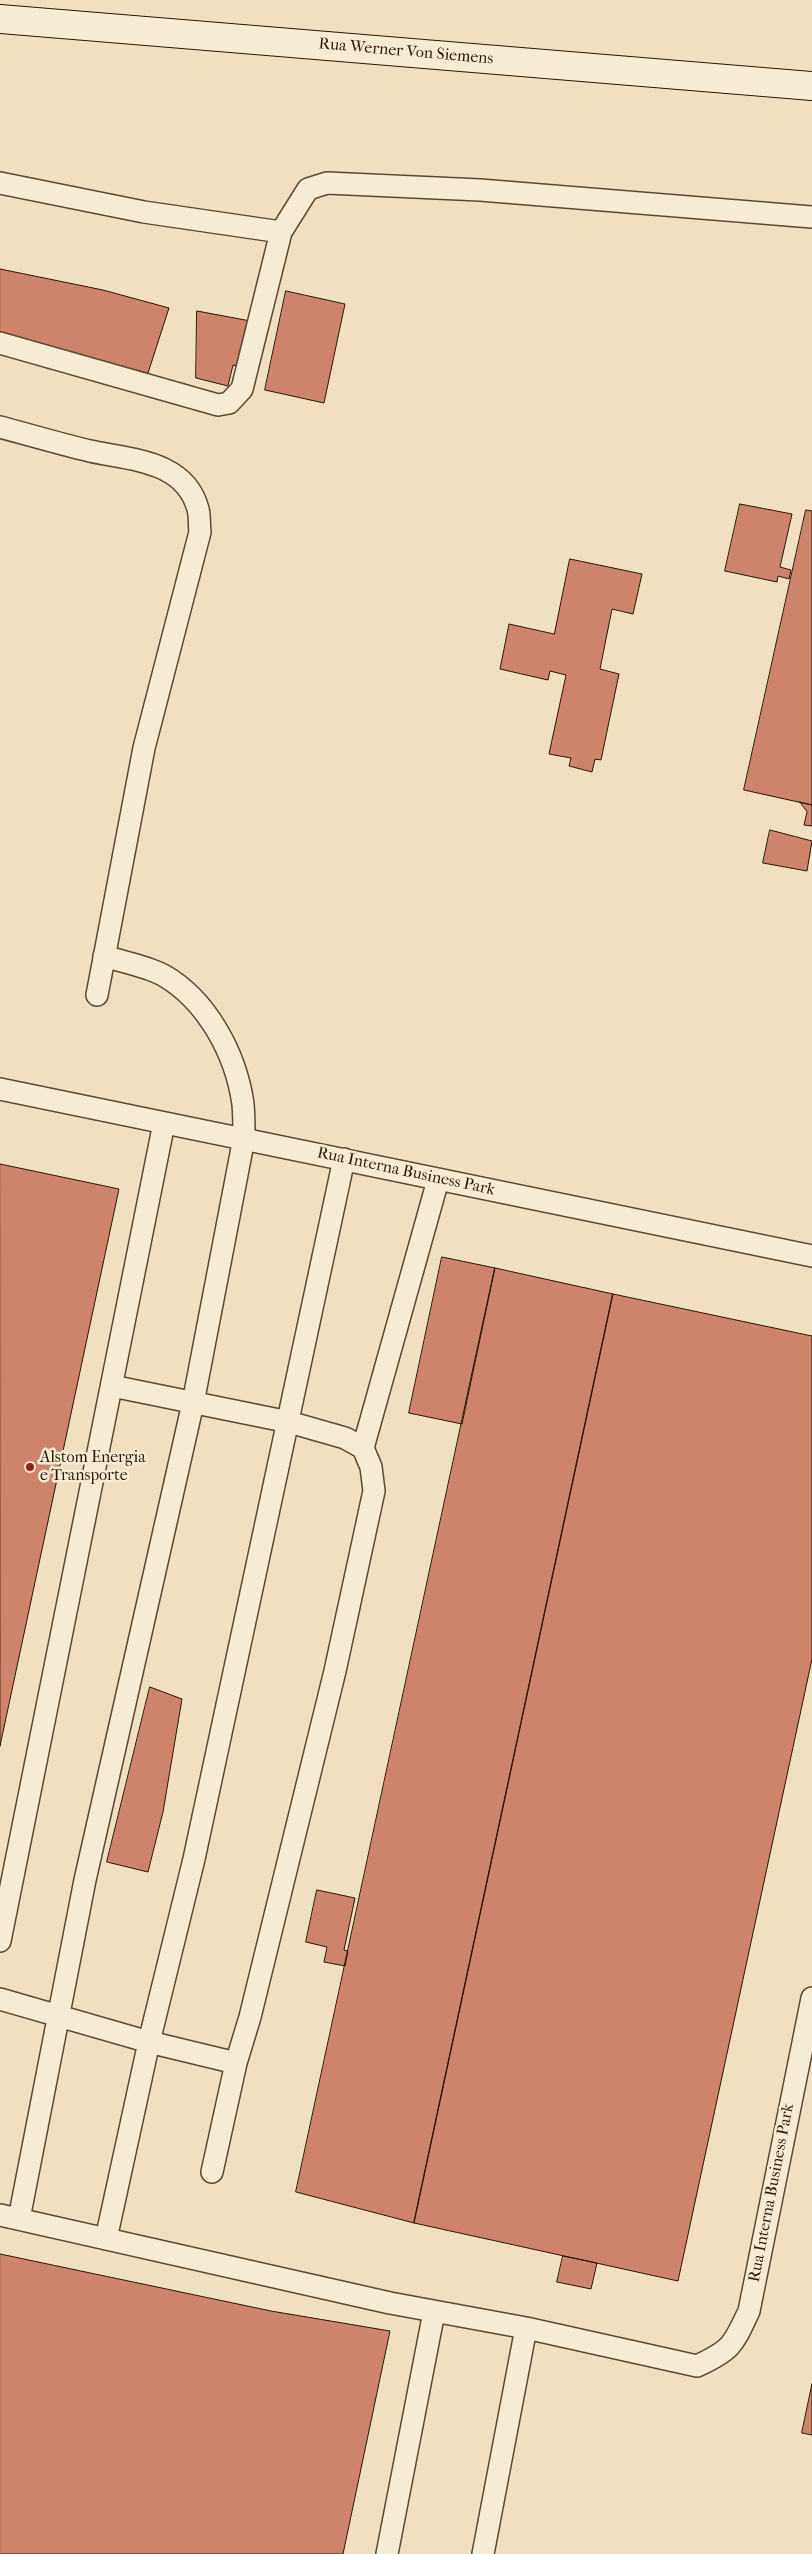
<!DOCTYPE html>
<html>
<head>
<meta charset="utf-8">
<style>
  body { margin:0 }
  canvas { display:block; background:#f1e0bf }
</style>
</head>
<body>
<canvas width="812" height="2554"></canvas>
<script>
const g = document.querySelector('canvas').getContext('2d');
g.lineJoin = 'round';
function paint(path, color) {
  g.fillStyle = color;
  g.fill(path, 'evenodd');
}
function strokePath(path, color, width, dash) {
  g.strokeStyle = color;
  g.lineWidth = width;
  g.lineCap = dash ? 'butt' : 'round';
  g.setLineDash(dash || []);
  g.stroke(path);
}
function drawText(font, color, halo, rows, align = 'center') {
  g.font = font + ' "IM FELL French Canon",serif';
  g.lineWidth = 5;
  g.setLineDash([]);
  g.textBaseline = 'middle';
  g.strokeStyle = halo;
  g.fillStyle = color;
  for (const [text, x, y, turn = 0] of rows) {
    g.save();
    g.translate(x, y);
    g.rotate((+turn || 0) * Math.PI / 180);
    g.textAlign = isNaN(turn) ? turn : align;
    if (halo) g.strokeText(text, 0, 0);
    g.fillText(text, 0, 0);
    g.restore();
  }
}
const building = new Path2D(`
  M 0,269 L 103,290 L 169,308 L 148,373 L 0,338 Z
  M 286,291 L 345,304 L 324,403 L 265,390 Z
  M 197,311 L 256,322 L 243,368 L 233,365 L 228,386 L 196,378 Z
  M 740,504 L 792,514 L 780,567 L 791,570 L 789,579 L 778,576 L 777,582 L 725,571 Z
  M 806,510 L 812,511 L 812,805 L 744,790 Z
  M 570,559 L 642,574 L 633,614 L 612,609 L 600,669 L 619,674 L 601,760 L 595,759 L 592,772 L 569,766 L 571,758 L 549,754 L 566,675 L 550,671 L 548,680 L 500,669 L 509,624 L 554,634 Z
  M 800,802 L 812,805 L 812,826 L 804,825 L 807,812 Z
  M 770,830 L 812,841 L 807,871 L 763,863 Z
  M 0,1164 L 119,1189 L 0,1746 Z
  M 442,1257 L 495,1268 L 462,1424 L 409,1413 Z
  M 495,1268 L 613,1294 L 414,2223 L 296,2192 Z
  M 613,1294 L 812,1336 L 812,1659 L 678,2281 L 414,2223 Z
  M 150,1687 L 182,1699 L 163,1812 L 148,1872 L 107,1862 Z
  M 317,1890 L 355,1898 L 344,1950 L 348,1951 L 345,1966 L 324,1962 L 327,1947 L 306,1942 Z
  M 0,2254 L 271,2311 L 390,2331 L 343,2554 L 0,2554 Z
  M 563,2256 L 597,2263 L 591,2289 L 557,2282 Z
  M 812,2384 L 812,2435 L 802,2433 Z`);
paint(building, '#cd846b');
strokePath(building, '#2a1707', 1);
const lane = new Path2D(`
  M 0,183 L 144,212 L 281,232
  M 0,343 L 218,405 L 229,403 L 242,389 L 281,232 L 308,189 L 327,183 L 480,190 L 812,217
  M 0,427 C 30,435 60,444 90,451 C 130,460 185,460 198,509 C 200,516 199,525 200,532 L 144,748 L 97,995
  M 0,1089 L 812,1256
  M 112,1386 L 289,1422 L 345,1438 L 363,1448 L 371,1467 L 374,1491 L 335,1671 L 250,2017 L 236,2063 L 212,2172
  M 363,1448 L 438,1180
  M 0,1941 L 164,1123
  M 0,1999 L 149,2042 L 236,2063
  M 0,2215 L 390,2303 L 526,2328 L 697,2366 C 732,2350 733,2345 749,2311 L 812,1998
  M 19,2219 L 85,1880 L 193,1403 L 244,1138 C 244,1127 244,1115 243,1104 C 236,1054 207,1000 163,975 C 146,966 123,962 104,956
  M 106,2239 L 149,2042 L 194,1859 L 344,1159
  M 387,2554 L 434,2312
  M 483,2554 L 526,2328`);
const secondary = new Path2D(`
  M 0,19 L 812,86`);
strokePath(lane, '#5c4935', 24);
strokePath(secondary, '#2a1707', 30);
strokePath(lane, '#f6ebd5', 21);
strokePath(secondary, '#f6ebd5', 28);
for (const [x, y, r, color] of [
  [30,1467,5,"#8f2418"]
]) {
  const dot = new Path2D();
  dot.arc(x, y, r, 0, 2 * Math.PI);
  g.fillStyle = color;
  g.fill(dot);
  strokePath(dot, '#f6ebd5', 2);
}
drawText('16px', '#2a1707', '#f6ebd5', [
  ["Rua Werner Von Siemens",406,52,5],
  ["Rua Interna Business Park",406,1172,12],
  ["Rua Interna Business Park",772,2193,-79]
]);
drawText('16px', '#2a1707', '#f6ebd5', [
  ["Alstom Energia",40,1458],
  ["e Transporte",40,1476]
], 'left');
</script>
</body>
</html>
